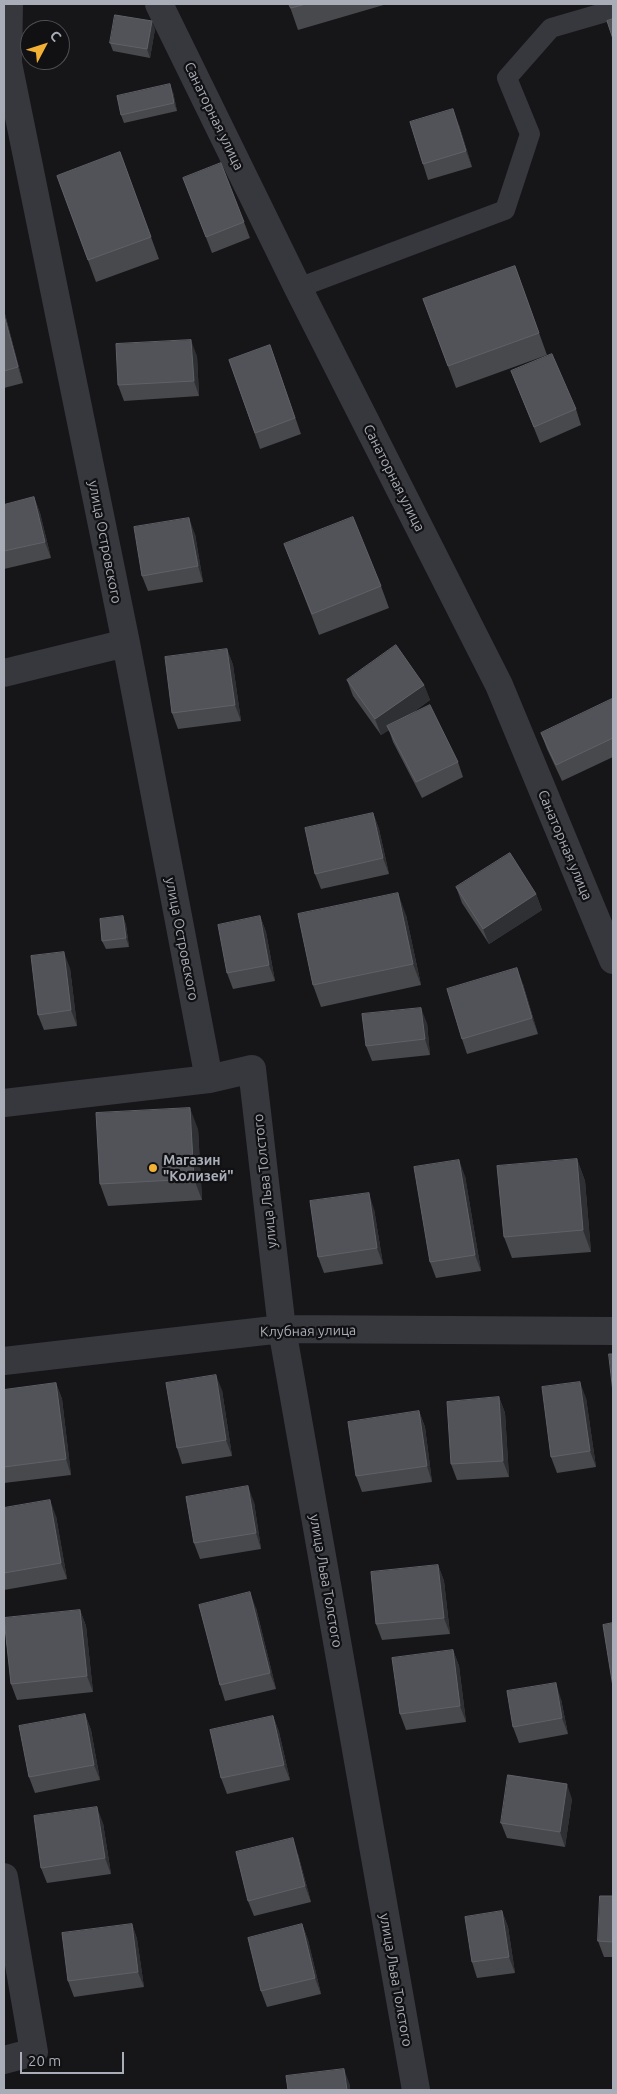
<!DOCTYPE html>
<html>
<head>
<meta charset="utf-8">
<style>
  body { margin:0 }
  #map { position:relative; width:617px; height:2094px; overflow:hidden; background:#161618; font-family:Ubuntu,sans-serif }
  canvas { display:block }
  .frame { position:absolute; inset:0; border:5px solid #a8adb8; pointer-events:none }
  .north { position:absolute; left:20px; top:20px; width:50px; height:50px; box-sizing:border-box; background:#111113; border:1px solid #4d4f55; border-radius:50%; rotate:50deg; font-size:14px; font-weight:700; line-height:20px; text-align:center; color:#a8adb8 }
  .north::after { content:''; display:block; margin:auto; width:18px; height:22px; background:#f2b134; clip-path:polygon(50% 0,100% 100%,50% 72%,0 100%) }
  .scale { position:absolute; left:20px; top:2052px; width:104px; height:22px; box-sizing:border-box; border:2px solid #a8adb8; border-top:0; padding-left:6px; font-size:15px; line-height:18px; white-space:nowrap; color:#a8adb8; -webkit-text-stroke:4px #111113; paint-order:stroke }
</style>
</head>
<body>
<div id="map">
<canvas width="617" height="2094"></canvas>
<div class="frame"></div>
<div class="north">С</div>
<div class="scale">20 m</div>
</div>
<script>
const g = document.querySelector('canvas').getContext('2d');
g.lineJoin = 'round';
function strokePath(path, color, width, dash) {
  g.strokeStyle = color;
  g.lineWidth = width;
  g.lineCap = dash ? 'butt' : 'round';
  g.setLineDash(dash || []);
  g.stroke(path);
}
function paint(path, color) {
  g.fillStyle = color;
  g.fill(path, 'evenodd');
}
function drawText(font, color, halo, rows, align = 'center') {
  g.font = font + ' Ubuntu,sans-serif';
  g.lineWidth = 4.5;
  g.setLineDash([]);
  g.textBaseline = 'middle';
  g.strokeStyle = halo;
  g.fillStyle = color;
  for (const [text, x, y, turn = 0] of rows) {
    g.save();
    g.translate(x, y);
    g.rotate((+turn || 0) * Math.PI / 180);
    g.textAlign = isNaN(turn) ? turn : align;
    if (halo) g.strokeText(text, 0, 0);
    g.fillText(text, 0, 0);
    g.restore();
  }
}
strokePath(new Path2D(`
  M 298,288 L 505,210 L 530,134 L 507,78 L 551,28 L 613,10`), '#37383d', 20);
strokePath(new Path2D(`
  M 9,4 L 8,63 L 126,643 L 209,1079
  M 159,4 L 298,288 L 499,685 L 613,960
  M 4,673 L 126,643
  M 4,1103 L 209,1079 L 252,1069 L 282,1329 L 416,2090
  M 4,1361 L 282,1329 L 613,1331
  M 4,1877 L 34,2052 L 4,2060`), '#37383d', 28);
paint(new Path2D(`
  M 289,4 L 387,4 L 298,30 Z
  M 155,29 L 150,58 L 113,51 L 110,43 Z
  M 173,92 L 177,111 L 124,123 L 121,115 Z
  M 459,125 L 472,167 L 428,180 L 423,164 Z
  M 120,152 L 159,259 L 96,282 L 57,176 Z
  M 183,178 L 244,222 L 250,238 L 212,253 Z
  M 515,266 L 547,355 L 456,388 L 423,299 Z
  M 4,310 L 23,383 L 4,388 Z
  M 270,345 L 301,434 L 260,449 L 229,360 Z
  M 197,356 L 199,396 L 124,401 L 118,385 Z
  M 511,371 L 576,409 L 581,425 L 540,443 Z
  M 34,497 L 40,513 L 51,558 L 4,569 L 4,505 Z
  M 195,534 L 203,582 L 148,591 L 142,576 Z
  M 284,544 L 381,586 L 389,608 L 319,635 Z
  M 227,649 L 233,665 L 241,721 L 178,729 L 172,713 Z
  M 347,680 L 424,685 L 430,700 L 408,716 L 458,762 L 463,777 L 422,798 L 393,742 L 389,730 L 381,735 L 353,696 Z
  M 613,702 L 613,757 L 562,781 L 547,749 L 541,733 Z
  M 373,813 L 379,829 L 389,874 L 321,889 L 315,874 Z
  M 456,887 L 536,894 L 542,910 L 489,944 L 462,903 Z
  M 406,915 L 421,985 L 321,1007 L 313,985 Z
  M 123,916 L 126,925 L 129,947 L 106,949 L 102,941 Z
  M 260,916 L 266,932 L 275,981 L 233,989 L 227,973 Z
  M 70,968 L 77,1026 L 44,1030 L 38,1015 Z
  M 523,984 L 538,1034 L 467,1054 L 462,1039 Z
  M 427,1023 L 430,1055 L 372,1061 L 366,1046 Z
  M 198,1129 L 202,1200 L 108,1206 L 100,1184 Z
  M 577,1159 L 585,1181 L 591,1252 L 512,1258 L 504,1237 Z
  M 465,1176 L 481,1271 L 436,1278 L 430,1262 Z
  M 374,1209 L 383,1264 L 324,1273 L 318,1257 Z
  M 56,1383 L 62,1399 L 71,1475 L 4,1483 L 4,1390 Z
  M 222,1390 L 232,1456 L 182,1464 L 177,1448 Z
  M 499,1397 L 505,1413 L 509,1477 L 457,1480 L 451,1464 Z
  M 586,1398 L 596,1467 L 557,1473 L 551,1457 Z
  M 419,1411 L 425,1427 L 432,1482 L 362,1492 L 356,1476 Z
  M 254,1502 L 261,1549 L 200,1559 L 194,1543 Z
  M 4,1508 L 56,1516 L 67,1579 L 4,1590 Z
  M 438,1565 L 444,1581 L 450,1634 L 382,1640 L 376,1624 Z
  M 256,1608 L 276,1689 L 225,1701 L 220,1685 Z
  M 80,1610 L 86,1626 L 93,1692 L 17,1700 L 11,1684 Z
  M 453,1650 L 459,1666 L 466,1722 L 406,1730 L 400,1714 Z
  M 561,1699 L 568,1734 L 519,1743 L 513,1727 Z
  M 85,1714 L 91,1730 L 100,1780 L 35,1793 L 29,1777 Z
  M 273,1716 L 279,1732 L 290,1780 L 227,1794 L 221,1778 Z
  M 572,1799 L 565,1847 L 507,1838 L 501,1823 Z
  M 103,1823 L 111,1874 L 47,1883 L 41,1868 Z
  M 298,1854 L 311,1902 L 254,1916 L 248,1901 Z
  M 613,1896 L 613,1957 L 604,1957 L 598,1941 Z
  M 502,1911 L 508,1927 L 515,1973 L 477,1978 L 472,1962 Z
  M 132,1924 L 137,1939 L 144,1987 L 74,1997 L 68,1981 Z
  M 302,1924 L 308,1940 L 321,1994 L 267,2007 L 261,1991 Z`), '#47494d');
paint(new Path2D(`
  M 152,21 L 155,29 L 150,58 L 147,49 Z
  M 170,84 L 173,92 L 177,111 L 174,103 Z
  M 453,109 L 459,125 L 472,167 L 466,151 Z
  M 4,310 L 23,383 L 18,367 L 4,315 Z
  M 191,340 L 197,356 L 199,396 L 194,381 Z
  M 34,497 L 40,513 L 51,558 L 45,542 Z
  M 189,518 L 195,534 L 203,582 L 198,566 Z
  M 227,649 L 233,665 L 241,721 L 235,705 Z
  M 424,685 L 430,700 L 389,729 L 387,726 L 389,730 L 381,735 L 375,719 Z
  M 373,813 L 379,829 L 389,874 L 383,858 Z
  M 398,893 L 406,915 L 421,985 L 413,964 Z
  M 536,894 L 542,910 L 489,944 L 483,929 Z
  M 123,916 L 126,925 L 129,947 L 126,938 Z
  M 260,916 L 266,932 L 275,981 L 269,965 Z
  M 64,952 L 70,968 L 77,1026 L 71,1010 Z
  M 517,968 L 523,984 L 538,1034 L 532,1018 Z
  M 421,1008 L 427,1023 L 430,1055 L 425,1039 Z
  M 190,1108 L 198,1129 L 202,1200 L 194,1179 Z
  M 577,1159 L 585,1181 L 591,1252 L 583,1230 Z
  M 459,1160 L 465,1176 L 481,1271 L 475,1255 Z
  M 369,1193 L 374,1209 L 383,1264 L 377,1248 Z
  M 216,1375 L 222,1390 L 232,1456 L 226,1440 Z
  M 580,1382 L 586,1398 L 596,1467 L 590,1451 Z
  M 56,1383 L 62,1399 L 71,1475 L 66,1459 Z
  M 499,1397 L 505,1413 L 509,1477 L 503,1461 Z
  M 419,1411 L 425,1427 L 432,1482 L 427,1466 Z
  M 248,1486 L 254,1502 L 261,1549 L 256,1533 Z
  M 50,1500 L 56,1516 L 67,1579 L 61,1563 Z
  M 438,1565 L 444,1581 L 450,1634 L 444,1618 Z
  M 250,1592 L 256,1608 L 276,1689 L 270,1673 Z
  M 80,1610 L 86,1626 L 93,1692 L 87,1676 Z
  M 453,1650 L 459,1666 L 466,1722 L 460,1706 Z
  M 556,1683 L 561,1699 L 568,1734 L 562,1718 Z
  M 85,1714 L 91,1730 L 100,1780 L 94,1765 Z
  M 273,1716 L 279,1732 L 290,1780 L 284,1765 Z
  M 567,1784 L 572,1799 L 565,1847 L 560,1832 Z
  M 97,1807 L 103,1823 L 111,1874 L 105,1858 Z
  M 293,1838 L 298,1854 L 311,1902 L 305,1886 Z
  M 502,1911 L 508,1927 L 515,1973 L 509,1957 Z
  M 132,1924 L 137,1939 L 144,1987 L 138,1972 Z
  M 302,1924 L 308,1940 L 321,1994 L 315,1978 Z
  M 344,2069 L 350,2085 L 350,2090 L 347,2090 Z`), '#2f3033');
const building = new Path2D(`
  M 289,4 L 306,4 L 291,8 Z
  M 115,15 L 152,21 L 147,49 L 110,43 Z
  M 613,19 L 613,39 L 607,21 Z
  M 170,84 L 174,103 L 121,115 L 117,96 Z
  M 453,109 L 466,151 L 423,164 L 410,122 Z
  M 120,152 L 151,237 L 88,260 L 57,176 Z
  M 221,163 L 244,222 L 206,237 L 183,178 Z
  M 515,266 L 539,333 L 448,366 L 423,299 Z
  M 4,315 L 18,367 L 4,371 Z
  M 191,340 L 194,381 L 118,385 L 116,344 Z
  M 270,345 L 295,418 L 255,433 L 229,360 Z
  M 552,354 L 576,409 L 534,427 L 511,371 Z
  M 34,497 L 45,542 L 4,551 L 4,505 Z
  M 353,517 L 381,586 L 312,614 L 284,544 Z
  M 189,518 L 198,566 L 142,576 L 134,527 Z
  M 396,645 L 424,685 L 375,719 L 347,680 Z
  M 227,649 L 235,705 L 172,713 L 165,657 Z
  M 612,699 L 613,702 L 613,738 L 556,765 L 541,733 Z
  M 430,705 L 458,762 L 416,782 L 387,726 Z
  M 373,813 L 383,858 L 315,874 L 305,828 Z
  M 510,853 L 536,894 L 483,929 L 456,887 Z
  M 398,893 L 413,964 L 313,985 L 298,914 Z
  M 123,916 L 126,938 L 102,941 L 100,919 Z
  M 260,916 L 269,965 L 227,973 L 218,925 Z
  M 64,952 L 71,1010 L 38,1015 L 31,956 Z
  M 517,968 L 532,1018 L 462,1039 L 447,989 Z
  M 421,1008 L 425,1039 L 366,1046 L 362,1014 Z
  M 190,1108 L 194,1179 L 100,1184 L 96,1113 Z
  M 577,1159 L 583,1230 L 504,1237 L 497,1166 Z
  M 459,1160 L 475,1255 L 430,1262 L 414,1167 Z
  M 369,1193 L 377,1248 L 318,1257 L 310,1201 Z
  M 609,1354 L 613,1354 L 613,1392 Z
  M 216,1375 L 226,1440 L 177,1448 L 166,1383 Z
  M 580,1382 L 590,1451 L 551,1457 L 542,1387 Z
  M 56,1383 L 66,1459 L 4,1467 L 4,1390 Z
  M 499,1397 L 503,1461 L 451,1464 L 447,1402 Z
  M 419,1411 L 427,1466 L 356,1476 L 348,1422 Z
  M 248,1486 L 256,1533 L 194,1543 L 186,1497 Z
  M 50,1500 L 61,1563 L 4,1573 L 4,1508 Z
  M 438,1565 L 444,1618 L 376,1624 L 371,1572 Z
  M 250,1592 L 270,1673 L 220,1685 L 199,1605 Z
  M 80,1610 L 87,1676 L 11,1684 L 4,1618 Z
  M 613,1623 L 613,1687 L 603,1625 Z
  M 453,1650 L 460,1706 L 400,1714 L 392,1658 Z
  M 556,1683 L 562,1718 L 513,1727 L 507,1691 Z
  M 85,1714 L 94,1765 L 29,1777 L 19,1726 Z
  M 273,1716 L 284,1765 L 221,1778 L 210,1730 Z
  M 508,1775 L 567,1784 L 560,1832 L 501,1823 Z
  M 97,1807 L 105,1858 L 41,1868 L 34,1816 Z
  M 293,1838 L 305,1886 L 248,1901 L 236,1852 Z
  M 600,1896 L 613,1896 L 613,1942 L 598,1941 Z
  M 502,1911 L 509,1957 L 472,1962 L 465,1917 Z
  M 132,1924 L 138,1972 L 68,1981 L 62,1933 Z
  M 302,1924 L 315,1978 L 261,1991 L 248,1938 Z
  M 344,2069 L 347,2090 L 288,2090 L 286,2076 Z`);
paint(building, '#525359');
strokePath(building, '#5f6168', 1);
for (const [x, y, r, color] of [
  [153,1168,5,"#f2b134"]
]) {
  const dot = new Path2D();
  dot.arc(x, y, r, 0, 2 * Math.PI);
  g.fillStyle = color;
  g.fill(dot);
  strokePath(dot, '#111113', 2);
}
drawText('14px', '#a8adb8', '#111113', [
  ["Санаторная улица",214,116,64],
  ["Санаторная улица",394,478,63],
  ["улица Островского",105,542,79],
  ["Санаторная улица",565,845,67],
  ["улица Островского",182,939,79],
  ["улица Льва Толстого",265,1181,-96],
  ["Клубная улица",308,1331,-1],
  ["улица Льва Толстого",326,1581,80],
  ["улица Льва Толстого",396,1980,80]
]);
drawText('bold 14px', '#a8adb8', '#111113', [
  ["Магазин",163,1160],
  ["\"Колизей\"",163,1176]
], 'left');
</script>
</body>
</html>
